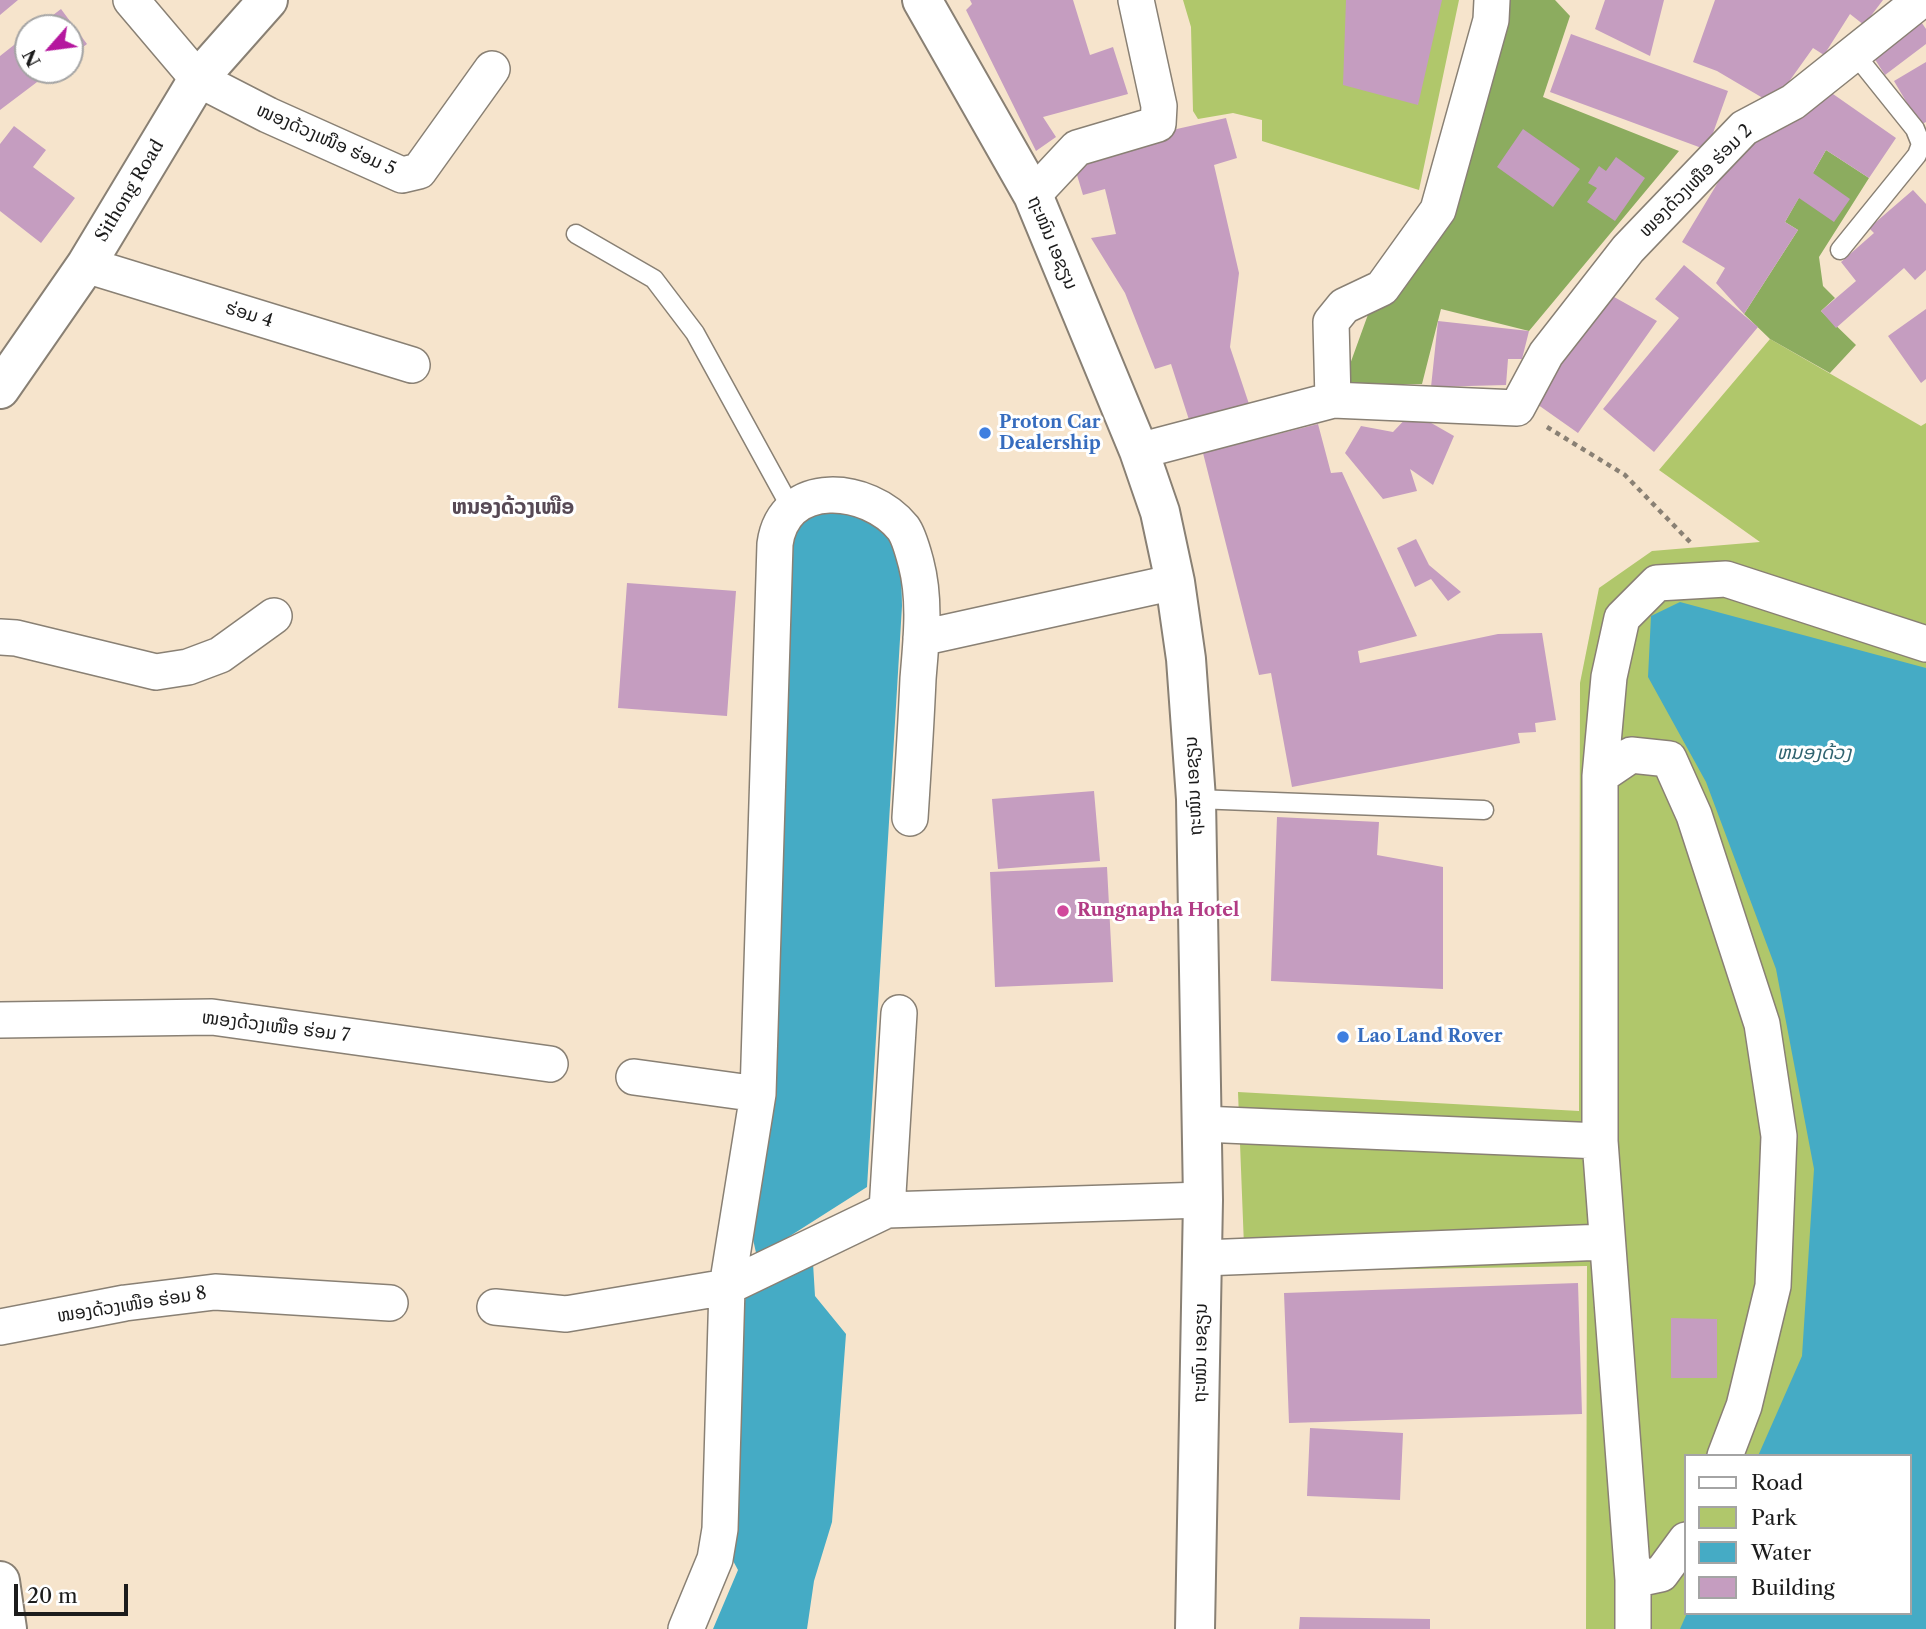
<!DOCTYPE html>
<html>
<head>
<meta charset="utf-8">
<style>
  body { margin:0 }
  #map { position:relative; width:1926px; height:1629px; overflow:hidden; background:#f6e4cc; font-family:"Libre Caslon Text",serif }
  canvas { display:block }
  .legend { position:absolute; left:1684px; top:1454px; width:228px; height:161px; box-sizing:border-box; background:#fff; border:2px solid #a4a4a4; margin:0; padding:9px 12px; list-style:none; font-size:21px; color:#1c1c1c }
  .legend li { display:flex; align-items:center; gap:14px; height:35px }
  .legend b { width:35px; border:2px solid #a4a4a4 }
  .north { position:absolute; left:14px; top:14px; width:70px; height:70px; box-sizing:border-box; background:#fff; border:2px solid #a4a4a4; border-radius:50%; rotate:242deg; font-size:19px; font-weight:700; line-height:28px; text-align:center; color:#1c1c1c }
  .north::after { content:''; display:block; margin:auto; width:24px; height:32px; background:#b5179e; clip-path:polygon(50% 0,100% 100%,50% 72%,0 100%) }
  .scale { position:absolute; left:14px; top:1584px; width:114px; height:32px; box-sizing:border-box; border:4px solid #1c1c1c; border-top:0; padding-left:9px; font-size:21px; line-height:24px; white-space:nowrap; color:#1c1c1c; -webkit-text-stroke:5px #fff; paint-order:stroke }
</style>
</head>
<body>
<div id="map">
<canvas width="1926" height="1629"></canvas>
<ul class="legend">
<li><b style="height:9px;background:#fff"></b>Road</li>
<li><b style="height:19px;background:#b0c76b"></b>Park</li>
<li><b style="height:19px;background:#45abc5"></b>Water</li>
<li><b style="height:19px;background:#c59dc0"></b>Building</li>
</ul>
<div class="north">N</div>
<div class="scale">20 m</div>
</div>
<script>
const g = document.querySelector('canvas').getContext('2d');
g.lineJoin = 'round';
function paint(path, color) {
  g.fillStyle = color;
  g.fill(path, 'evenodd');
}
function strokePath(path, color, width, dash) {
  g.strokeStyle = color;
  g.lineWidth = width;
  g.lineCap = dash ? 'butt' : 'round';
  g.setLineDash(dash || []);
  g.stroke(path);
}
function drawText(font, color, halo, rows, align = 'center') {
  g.font = font + ' "Libre Caslon Text","Noto Sans Lao",serif';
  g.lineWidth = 6;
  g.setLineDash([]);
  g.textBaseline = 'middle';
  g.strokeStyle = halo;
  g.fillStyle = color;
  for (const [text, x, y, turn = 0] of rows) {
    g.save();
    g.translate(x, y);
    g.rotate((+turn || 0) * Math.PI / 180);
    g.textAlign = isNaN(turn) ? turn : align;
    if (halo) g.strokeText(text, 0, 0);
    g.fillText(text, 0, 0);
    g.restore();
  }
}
paint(new Path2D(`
  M 1183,0 L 1459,0 L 1419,190 L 1262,141 L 1262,120 L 1233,113 L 1198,119 L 1193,111 L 1191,27 Z
  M 1770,339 L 1921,426 L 1926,423 L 1926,1629 L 1586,1629 L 1587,1266 L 1245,1272 L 1238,1092 L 1579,1111 L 1580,683 L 1599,588 L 1652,551 L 1760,542 L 1659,470 ZM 1686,1456 L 1910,1456 L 1910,1613 L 1686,1613 Z`), '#b0c76b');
paint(new Path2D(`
  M 1500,0 L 1555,0 L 1570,16 L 1543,97 L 1679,151 L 1529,331 L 1441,309 L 1422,384 L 1349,385 L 1349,367 L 1370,309 L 1447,218 Z
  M 1826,150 L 1869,178 L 1819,257 L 1823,286 L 1835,298 L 1821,311 L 1856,345 L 1830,373 L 1770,339 L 1744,314 L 1798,230 L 1785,222 Z`), '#8cac5f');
paint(new Path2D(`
  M 829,505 L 872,516 L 889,539 L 901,564 L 902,606 L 867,1187 L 757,1257 L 752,1235 L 794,523 Z
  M 1680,602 L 1926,668 L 1926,1629 L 1680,1629 L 1687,1613 L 1910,1613 L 1910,1456 L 1758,1456 L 1802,1356 L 1814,1169 L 1776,969 L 1706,782 L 1648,677 L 1651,616 Z
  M 813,1263 L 815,1296 L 846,1334 L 832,1522 L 814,1581 L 807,1629 L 713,1629 L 738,1570 L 731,1557 L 739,1322 L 746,1297 Z`), '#45abc5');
paint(new Path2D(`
  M 0,0 L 18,0 L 0,15 Z
  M 970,0 L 1073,0 L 1090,55 L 1113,47 L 1128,94 L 1043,117 L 1056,137 L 1036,151 L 966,10 L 972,4 Z
  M 1346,0 L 1442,0 L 1418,105 L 1343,85 Z
  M 1605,0 L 1664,0 L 1650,56 L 1595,29 Z
  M 1715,0 L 1883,0 L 1864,25 L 1850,14 L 1824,55 L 1813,48 L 1773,104 L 1717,71 L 1693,62 Z
  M 61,9 L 87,44 L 70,57 L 70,28 L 36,28 Z
  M 1915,13 L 1926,29 L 1926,44 L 1885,75 L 1867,47 Z
  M 28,34 L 28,70 L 53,70 L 0,110 L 0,56 Z
  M 1571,34 L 1728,91 L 1707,150 L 1550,92 Z
  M 1926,62 L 1926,122 L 1920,125 L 1894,81 Z
  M 1819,89 L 1833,94 L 1896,138 L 1869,178 L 1826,150 L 1813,173 L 1850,199 L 1834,222 L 1799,198 L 1785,222 L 1798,230 L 1744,314 L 1716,283 L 1725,268 L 1682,242 L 1720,179 L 1765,120 L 1788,125 Z
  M 1226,118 L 1237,158 L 1214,165 L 1239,273 L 1230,347 L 1251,410 L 1191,426 L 1171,364 L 1155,369 L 1125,293 L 1091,238 L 1116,234 L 1105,189 L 1083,195 L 1074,165 L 1132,139 Z
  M 14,126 L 46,150 L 33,167 L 75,198 L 41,243 L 0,211 L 0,144 Z
  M 1523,129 L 1580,169 L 1553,207 L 1497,167 Z
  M 1616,157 L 1645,178 L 1615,221 L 1587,202 L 1597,188 L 1588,183 L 1599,166 L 1606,171 Z
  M 1913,190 L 1926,204 L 1926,270 L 1915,280 L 1904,268 L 1836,328 L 1821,311 L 1856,281 L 1841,262 L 1874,233 L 1869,228 Z
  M 1684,265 L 1758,327 L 1654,452 L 1603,409 L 1679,318 L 1655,299 Z
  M 1607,293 L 1657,321 L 1578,433 L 1534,402 Z
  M 1926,309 L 1926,379 L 1921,383 L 1888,336 Z
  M 1438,321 L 1529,331 L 1522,359 L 1508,359 L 1506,385 L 1431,387 Z
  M 1412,412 L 1454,436 L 1433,485 L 1410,469 L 1417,491 L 1383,499 L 1345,453 L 1361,426 L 1393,432 Z
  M 1318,424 L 1331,473 L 1342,472 L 1417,636 L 1358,651 L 1360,663 L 1498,634 L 1542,633 L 1556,720 L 1535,723 L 1536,732 L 1518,733 L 1520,743 L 1292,787 L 1271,673 L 1259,675 L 1203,453 Z
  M 1416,539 L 1429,565 L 1461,592 L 1448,601 L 1431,579 L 1415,587 L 1397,548 Z
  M 627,583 L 736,591 L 727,716 L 618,708 Z
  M 1094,791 L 1100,861 L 998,869 L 992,799 Z
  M 1277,817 L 1379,822 L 1377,855 L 1443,867 L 1443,989 L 1271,981 Z
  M 1107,867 L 1113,982 L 995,987 L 990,872 Z
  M 1578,1283 L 1582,1414 L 1289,1423 L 1284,1293 Z
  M 1671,1318 L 1717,1319 L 1717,1378 L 1671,1378 Z
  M 1310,1428 L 1403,1433 L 1400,1500 L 1307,1496 Z
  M 1300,1617 L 1430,1619 L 1430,1629 L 1299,1629 Z`), '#c59dc0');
const lane = new Path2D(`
  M 576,234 L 654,279 L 695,333 L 791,508
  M 1840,250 L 1917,155 L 1921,144 L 1915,129 L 1854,53
  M 1196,799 L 1484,810`);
const street = new Path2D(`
  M 131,0 L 198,79 L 268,115 L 402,175 L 419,171 L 492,69
  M 1033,195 L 1077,148 L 1158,124 L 1159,106 L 1136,0
  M 86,265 L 412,365
  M 1333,400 L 1331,322 L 1344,306 L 1382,288 L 1438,210 L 1491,20 L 1492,0
  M 1139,451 L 1333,400 L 1517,408 L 1546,354 L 1628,249 L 1744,128 L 1793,102 L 1921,0
  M 0,637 L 16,638 L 156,672 L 188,667 L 220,655 L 274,616
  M 921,638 L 1175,582
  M 1600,776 L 1609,677 L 1622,618 L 1657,583 L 1726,579 L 1926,644
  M 0,1020 L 212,1017 L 550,1064
  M 634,1077 L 758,1094
  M 1202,1124 L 1600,1141
  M 887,1210 L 899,1013
  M 1203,1258 L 1605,1242
  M 495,1307 L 566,1314 L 727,1287 L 887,1210 L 1203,1200
  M 0,1327 L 125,1303 L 215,1292 L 390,1303
  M 1633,1580 L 1661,1574 L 1686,1540
  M 686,1629 L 715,1559 L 720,1529 L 727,1287 L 758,1094 L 775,544 C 784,478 868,485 903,528 C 909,536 913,552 916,563 C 926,601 921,641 918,679 C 916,726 913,772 910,818
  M 1633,1629 L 1633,1580 L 1600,1141 L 1600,776 L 1631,755 L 1669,759 L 1694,815 L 1762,1024 L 1779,1136 L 1773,1286 L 1744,1406 L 1725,1456`);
const secondary = new Path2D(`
  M 0,389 L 86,265 L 198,79 L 268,0
  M 0,1581 L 7,1629`);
const primary = new Path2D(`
  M 922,0 L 1033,195 L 1139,451 L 1160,512 L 1175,582 L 1186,659 L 1196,799 L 1203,1200 L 1195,1629`);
strokePath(lane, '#898074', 21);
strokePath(street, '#898074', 38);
strokePath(secondary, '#898074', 42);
strokePath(primary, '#898074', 42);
strokePath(new Path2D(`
  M 1547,427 L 1625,475 L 1692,544`), '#898074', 4.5, [5, 5]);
strokePath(lane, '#fff', 18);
strokePath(street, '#fff', 35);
strokePath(secondary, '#fff', 38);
strokePath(primary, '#fff', 38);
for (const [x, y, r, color] of [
  [985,433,7,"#3f7fe0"],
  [1063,911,7,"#d1479c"],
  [1343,1037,7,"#3f7fe0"]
]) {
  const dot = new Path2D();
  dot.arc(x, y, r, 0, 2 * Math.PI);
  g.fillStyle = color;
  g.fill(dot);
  strokePath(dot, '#fff', 2.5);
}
drawText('18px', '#1c1c1c', '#fff', [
  ["ໜອງດ້ວງເໜືອ ຮ່ອມ 5",326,140,24],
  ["ໜອງດ້ວງເໜືອ ຮ່ອມ 2",1696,181,-45],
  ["Sithong Road",130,191,-59],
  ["ຖະໜົນ ເອຊຽນ",1052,243,67],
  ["ຮ່ອມ 4",249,315,17],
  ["ຖະໜົນ ເອຊຽນ",1194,786,-93],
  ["ໜອງດ້ວງເໜືອ ຮ່ອມ 7",276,1027,7],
  ["ໜອງດ້ວງເໜືອ ຮ່ອມ 8",132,1305,-9],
  ["ຖະໜົນ ເອຊຽນ",1201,1353,-89]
]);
drawText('bold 18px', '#366cbe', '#fff', [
  ["Proton Car",999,423],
  ["Dealership",999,444],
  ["Lao Land Rover",1357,1037]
], 'left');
drawText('bold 18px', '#b23c85', '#fff', [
  ["Rungnapha Hotel",1077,911]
], 'left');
drawText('italic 19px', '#306470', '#fff', [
  ["ຫນອງດ້ວງ",1814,754]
]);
drawText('bold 21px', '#574955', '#fff', [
  ["ຫນອງດ້ວງເໜືອ",513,508]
]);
</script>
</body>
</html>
